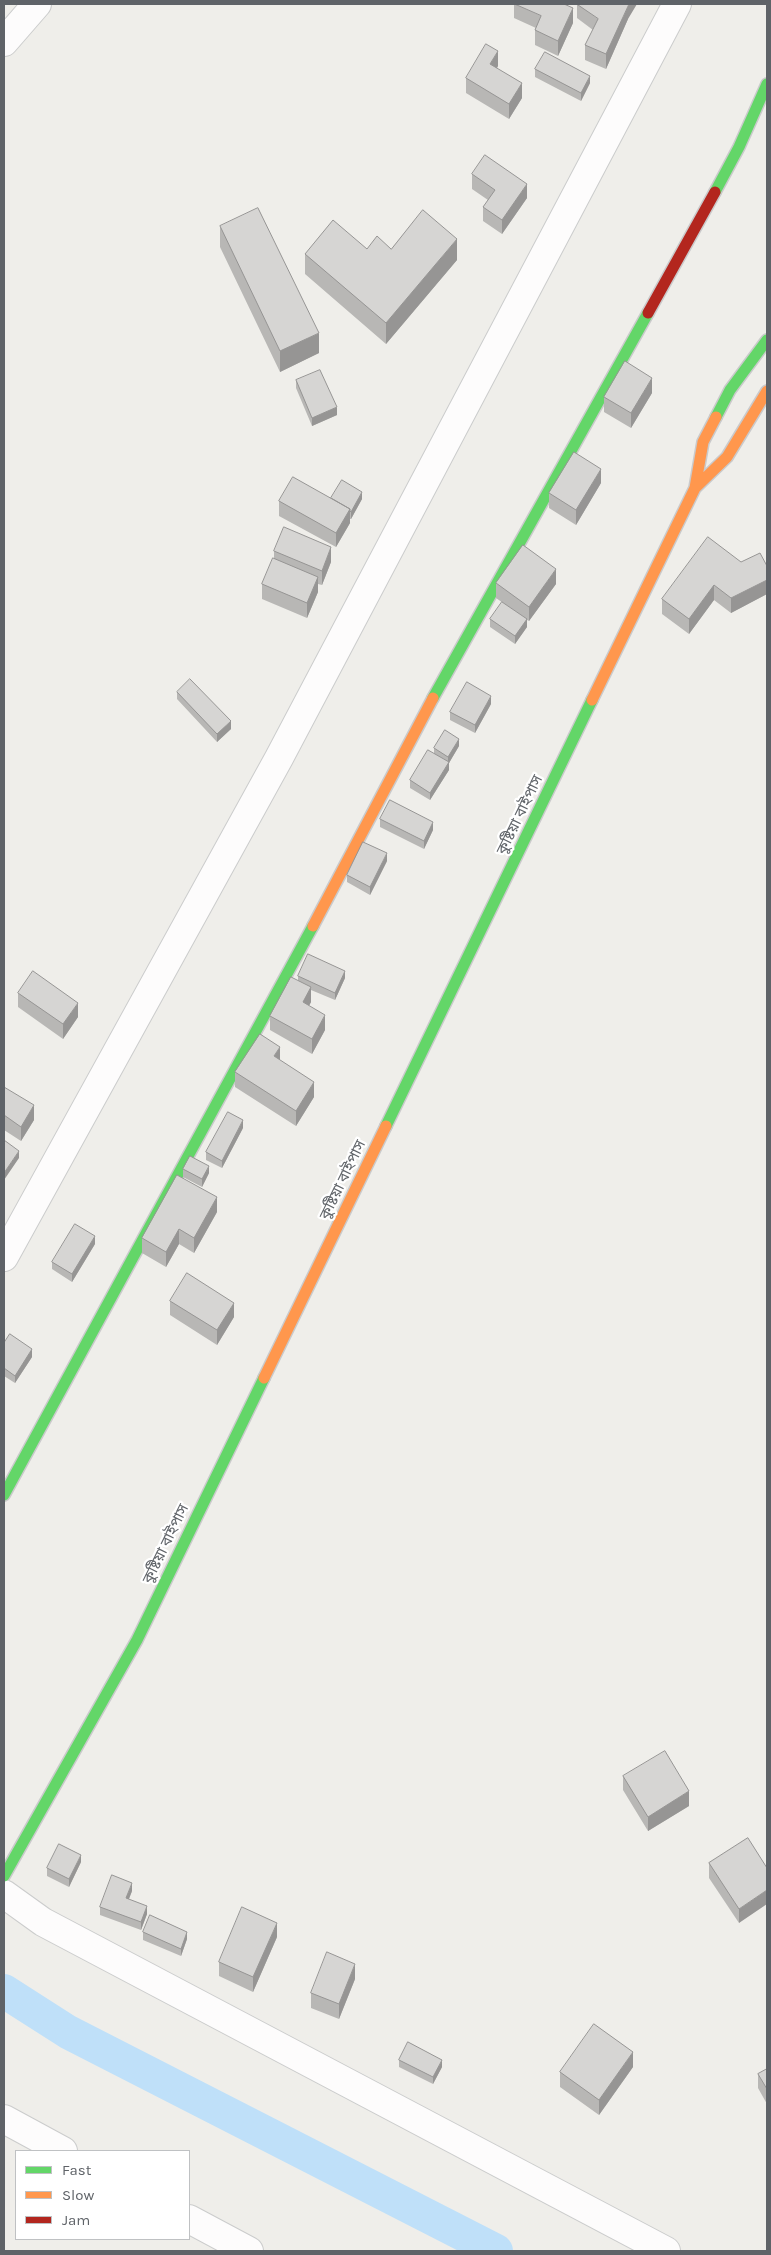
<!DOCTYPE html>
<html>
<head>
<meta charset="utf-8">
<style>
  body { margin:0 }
  #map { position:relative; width:771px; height:2255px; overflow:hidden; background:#efeeea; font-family:Karla,sans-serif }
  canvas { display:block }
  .frame { position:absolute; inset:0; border:5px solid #5f6368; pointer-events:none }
  .legend { position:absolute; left:15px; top:2150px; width:175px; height:90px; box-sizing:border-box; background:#fff; border:1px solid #bfc1c3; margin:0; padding:6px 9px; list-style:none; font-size:15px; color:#5f6368 }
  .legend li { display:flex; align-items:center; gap:10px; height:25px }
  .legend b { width:25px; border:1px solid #bfc1c3 }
</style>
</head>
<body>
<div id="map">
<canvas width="771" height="2255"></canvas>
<div class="frame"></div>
<ul class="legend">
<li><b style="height:6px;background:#63d668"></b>Fast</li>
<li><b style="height:6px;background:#ff974d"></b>Slow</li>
<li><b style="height:6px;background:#b3261e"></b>Jam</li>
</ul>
</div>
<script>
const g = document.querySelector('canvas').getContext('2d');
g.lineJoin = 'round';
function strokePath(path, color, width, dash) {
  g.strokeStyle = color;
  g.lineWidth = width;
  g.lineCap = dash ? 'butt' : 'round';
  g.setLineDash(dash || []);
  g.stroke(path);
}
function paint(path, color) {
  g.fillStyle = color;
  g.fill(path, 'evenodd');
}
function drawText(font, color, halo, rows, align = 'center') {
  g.font = font + ' Karla,"Noto Sans Bengali",sans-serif';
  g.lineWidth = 4.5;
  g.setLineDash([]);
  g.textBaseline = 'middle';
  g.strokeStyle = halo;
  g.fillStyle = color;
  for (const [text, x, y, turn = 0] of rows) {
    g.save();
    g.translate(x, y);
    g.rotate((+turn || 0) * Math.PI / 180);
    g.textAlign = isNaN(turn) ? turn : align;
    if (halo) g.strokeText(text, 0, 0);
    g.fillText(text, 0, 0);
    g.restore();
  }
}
strokePath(new Path2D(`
  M 4,1991 L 68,2032 L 496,2251`), '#bfe0f9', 34);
const street = new Path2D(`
  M 4,42 L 37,4
  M 4,1257 L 279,758 L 677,4
  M 4,1894 L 43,1922 L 666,2251
  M 4,2119 L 63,2151
  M 189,2219 L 249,2251`);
const fast = new Path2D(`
  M 715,192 L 739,147 L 767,84
  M 716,417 L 730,390 L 767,340
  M 433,698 L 648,313
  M 386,1126 L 592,700
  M 4,1495 L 313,926
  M 4,1876 L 137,1640 L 264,1378`);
const slow = new Path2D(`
  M 695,488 L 727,457 L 767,391
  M 592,700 L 695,488 L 703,442 L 716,417
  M 313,926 L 433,698
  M 264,1378 L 386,1126`);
const jam = new Path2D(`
  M 648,313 L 715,192`);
strokePath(street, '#cbcccc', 30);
strokePath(fast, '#cacacb', 14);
strokePath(slow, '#cacacb', 14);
strokePath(jam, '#cacacb', 14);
strokePath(street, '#fdfcfc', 28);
strokePath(fast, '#63d668', 11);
strokePath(slow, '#ff974d', 11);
strokePath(jam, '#b3261e', 11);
paint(new Path2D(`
  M 514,4 L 573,23 L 558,56 L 535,45 L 535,30 L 536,28 L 514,18 Z
  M 577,4 L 628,19 L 606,69 L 585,60 L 585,45 L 593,30 L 577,18 Z
  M 498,66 L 497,68 L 522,98 L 509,119 L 466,93 L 466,78 Z
  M 535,69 L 590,83 L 581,101 L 535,77 Z
  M 472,174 L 527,198 L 502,234 L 483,221 L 483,207 L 488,200 L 472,189 Z
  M 220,226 L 319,353 L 280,372 L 220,247 Z
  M 367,249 L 391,249 L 457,260 L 386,344 L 305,274 L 305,254 Z
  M 296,380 L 337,415 L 312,426 L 296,388 Z
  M 652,393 L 631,428 L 604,412 L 604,397 Z
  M 601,483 L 576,525 L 549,508 L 549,493 Z
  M 331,498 L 362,499 L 351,519 L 350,519 L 350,523 L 336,547 L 279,516 L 279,501 Z
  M 274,551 L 331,562 L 322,585 L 318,584 L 318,592 L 307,618 L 262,599 L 262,584 L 274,559 Z
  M 741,562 L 767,566 L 767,594 L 731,613 L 714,600 L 689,634 L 662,614 L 662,599 Z
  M 496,583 L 556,584 L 529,621 L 527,620 L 527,627 L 515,644 L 490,627 L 490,619 L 526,619 L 496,598 Z
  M 177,692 L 231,729 L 217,742 L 177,699 Z
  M 491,704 L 475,733 L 450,720 L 450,712 Z
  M 459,746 L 449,763 L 449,770 L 430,800 L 410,788 L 410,780 L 434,753 L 434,748 Z
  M 380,819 L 433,830 L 424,849 L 380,827 Z
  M 387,861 L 370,895 L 347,882 L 347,875 Z
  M 298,976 L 345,978 L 335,1000 L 311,990 L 311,1002 L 309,1006 L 325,1030 L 312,1054 L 270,1030 L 270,1016 L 298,981 Z
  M 18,993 L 78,1017 L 63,1039 L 18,1007 Z
  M 280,1060 L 314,1097 L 296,1126 L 235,1087 L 235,1072 Z
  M 4,1087 L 34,1120 L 21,1141 L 4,1130 Z
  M 243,1128 L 222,1168 L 206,1160 L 206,1152 Z
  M 183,1169 L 209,1173 L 202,1187 L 183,1177 Z
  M 217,1212 L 194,1253 L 179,1244 L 166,1267 L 142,1253 L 142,1238 Z
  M 95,1244 L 72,1282 L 52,1269 L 52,1262 Z
  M 170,1301 L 234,1317 L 217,1345 L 170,1315 Z
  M 4,1343 L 32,1357 L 15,1383 L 4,1376 Z
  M 623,1776 L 689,1806 L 648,1831 L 623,1790 Z
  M 748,1838 L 739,1923 L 709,1878 L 709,1863 Z
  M 81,1862 L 69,1887 L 47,1876 L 47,1868 Z
  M 132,1891 L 129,1899 L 147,1914 L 141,1930 L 100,1915 L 100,1907 Z
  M 143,1932 L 187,1939 L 181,1956 L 143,1940 Z
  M 277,1937 L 253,1992 L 219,1976 L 219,1962 Z
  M 355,1979 L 339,2019 L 311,2008 L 311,1993 Z
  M 399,2060 L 442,2067 L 433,2084 L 399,2067 Z
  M 633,2067 L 599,2115 L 560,2087 L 560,2072 Z
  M 767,2069 L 767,2104 L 758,2088 L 758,2074 Z`), '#b8b7b5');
paint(new Path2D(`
  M 629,4 L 637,4 L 628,19 L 606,69 L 606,54 Z
  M 573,8 L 573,23 L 558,56 L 558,41 Z
  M 498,51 L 498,66 L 490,79 L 490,64 Z
  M 590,76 L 590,83 L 581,101 L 581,93 Z
  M 522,83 L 522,98 L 509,119 L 509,104 Z
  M 527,184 L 527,198 L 502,234 L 502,220 Z
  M 457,239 L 457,260 L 386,344 L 386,323 Z
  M 319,333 L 319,353 L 280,372 L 280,351 Z
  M 652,378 L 652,393 L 631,428 L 631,413 Z
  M 337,407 L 337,415 L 312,426 L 312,418 Z
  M 601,469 L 601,483 L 576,525 L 576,510 Z
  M 362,492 L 362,499 L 351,519 L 351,512 Z
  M 350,509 L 350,523 L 336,547 L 336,533 Z
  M 331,547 L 331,562 L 322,585 L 322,571 Z
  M 556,569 L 556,584 L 529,621 L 529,607 Z
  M 318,577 L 318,592 L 307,618 L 307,603 Z
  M 767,580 L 767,594 L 731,613 L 731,598 Z
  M 714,585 L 714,600 L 689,634 L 689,619 Z
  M 527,619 L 527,627 L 515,644 L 515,636 Z
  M 491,696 L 491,704 L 475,733 L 475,725 Z
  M 231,721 L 231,729 L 217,742 L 217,734 Z
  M 459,739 L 459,746 L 449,763 L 449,770 L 430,800 L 430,793 L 448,764 L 448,757 Z
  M 433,822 L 433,830 L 424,849 L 424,841 Z
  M 387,853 L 387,861 L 370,895 L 370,887 Z
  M 345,971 L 345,978 L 335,1000 L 335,993 Z
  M 311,987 L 311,1002 L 303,1017 L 303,1002 Z
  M 78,1003 L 78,1017 L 63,1039 L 63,1024 Z
  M 325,1015 L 325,1030 L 312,1054 L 312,1039 Z
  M 280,1047 L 280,1061 L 274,1056 Z
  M 314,1082 L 314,1097 L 296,1126 L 296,1111 Z
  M 34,1105 L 34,1120 L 21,1141 L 21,1127 Z
  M 243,1120 L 243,1128 L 222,1168 L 222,1161 Z
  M 19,1151 L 19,1158 L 4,1180 L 4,1173 Z
  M 209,1166 L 209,1173 L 202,1187 L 202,1179 Z
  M 217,1197 L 217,1212 L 194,1253 L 194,1238 Z
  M 179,1229 L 179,1244 L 166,1267 L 166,1252 Z
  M 95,1236 L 95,1244 L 72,1282 L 72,1274 Z
  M 234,1303 L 234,1317 L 217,1345 L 217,1330 Z
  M 32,1349 L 32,1357 L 15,1383 L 15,1376 Z
  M 689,1791 L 689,1806 L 648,1831 L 648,1817 Z
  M 81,1855 L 81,1862 L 69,1887 L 69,1879 Z
  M 132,1883 L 132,1891 L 126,1906 L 126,1898 Z
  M 767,1890 L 767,1904 L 739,1923 L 739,1909 Z
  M 147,1906 L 147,1914 L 141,1930 L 141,1922 Z
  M 277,1923 L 277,1937 L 253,1992 L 253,1977 Z
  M 187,1932 L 187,1939 L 181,1956 L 181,1949 Z
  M 355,1964 L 355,1979 L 339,2019 L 339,2004 Z
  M 633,2052 L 633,2067 L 599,2115 L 599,2100 Z
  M 442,2060 L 442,2067 L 433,2084 L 433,2077 Z`), '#969594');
const building = new Path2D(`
  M 515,4 L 564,4 L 573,8 L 558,41 L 535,30 L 541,16 Z
  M 577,4 L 629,4 L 606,54 L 585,45 L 598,19 Z
  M 486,44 L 498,51 L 490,64 L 522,83 L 509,104 L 466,78 Z
  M 545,52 L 590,76 L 581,93 L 535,69 Z
  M 485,155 L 527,184 L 502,220 L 483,207 L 495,190 L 472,174 Z
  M 258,208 L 319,333 L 280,351 L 220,226 Z
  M 423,210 L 457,239 L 386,323 L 305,254 L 333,220 L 367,249 L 377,236 L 391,249 Z
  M 625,361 L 652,378 L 631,413 L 604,397 Z
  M 320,370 L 337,407 L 312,418 L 296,380 Z
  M 574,452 L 601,469 L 576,510 L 549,493 Z
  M 293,477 L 350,509 L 336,533 L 279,501 Z
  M 342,480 L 362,492 L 351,512 L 350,511 L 350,509 L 331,498 Z
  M 284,527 L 331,547 L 322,571 L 274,551 Z
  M 708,537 L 741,562 L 760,553 L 767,566 L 767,580 L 731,598 L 714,585 L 689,619 L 662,599 Z
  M 523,545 L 556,569 L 529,607 L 496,583 Z
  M 273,558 L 318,577 L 307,603 L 262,584 Z
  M 502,602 L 527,619 L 515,636 L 490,619 Z
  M 190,679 L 231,721 L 217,734 L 177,692 Z
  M 467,682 L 491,696 L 475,725 L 450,712 Z
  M 445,730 L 459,739 L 448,757 L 434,748 Z
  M 428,750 L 449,762 L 430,793 L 410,780 Z
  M 390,800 L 433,822 L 424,841 L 380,819 Z
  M 363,842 L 387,853 L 370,887 L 347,875 Z
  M 308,954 L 345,971 L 335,993 L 298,976 Z
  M 33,971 L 78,1003 L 63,1024 L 18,993 Z
  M 291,977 L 311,987 L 303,1002 L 325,1015 L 312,1039 L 270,1016 Z
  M 260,1034 L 280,1047 L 274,1056 L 314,1082 L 296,1111 L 235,1072 Z
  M 4,1087 L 34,1105 L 21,1127 L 4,1115 Z
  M 228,1112 L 243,1120 L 222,1161 L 206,1152 Z
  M 4,1140 L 19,1151 L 4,1173 Z
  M 190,1156 L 209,1166 L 202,1179 L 183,1169 Z
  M 177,1175 L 217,1197 L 194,1238 L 179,1229 L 166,1252 L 142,1238 Z
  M 75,1224 L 95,1236 L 72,1274 L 52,1262 Z
  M 187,1273 L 234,1303 L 217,1330 L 170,1301 Z
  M 10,1334 L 32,1349 L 15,1376 L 4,1368 L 4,1343 Z
  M 665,1751 L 689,1791 L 648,1817 L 623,1776 Z
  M 748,1838 L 767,1868 L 767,1890 L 739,1909 L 709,1863 Z
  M 59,1844 L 81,1855 L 69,1879 L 47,1868 Z
  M 112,1875 L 132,1883 L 126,1898 L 147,1906 L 141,1922 L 100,1907 Z
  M 242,1907 L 277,1923 L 253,1977 L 219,1962 Z
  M 150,1915 L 187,1932 L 181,1949 L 143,1932 Z
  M 327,1952 L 355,1964 L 339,2004 L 311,1993 Z
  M 594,2024 L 633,2052 L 599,2100 L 560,2072 Z
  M 408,2042 L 442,2060 L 433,2077 L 399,2060 Z
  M 767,2069 L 767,2089 L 758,2074 Z`);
paint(building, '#d6d5d3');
strokePath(building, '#969594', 1);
drawText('15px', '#5f6368', '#fff', [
  ["কুষ্টিয়া বাইপাস",520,815,-64],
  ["কুষ্টিয়া বাইপাস",343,1180,-64],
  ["কুষ্টিয়া বাইপাস",166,1544,-64]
]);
</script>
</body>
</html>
